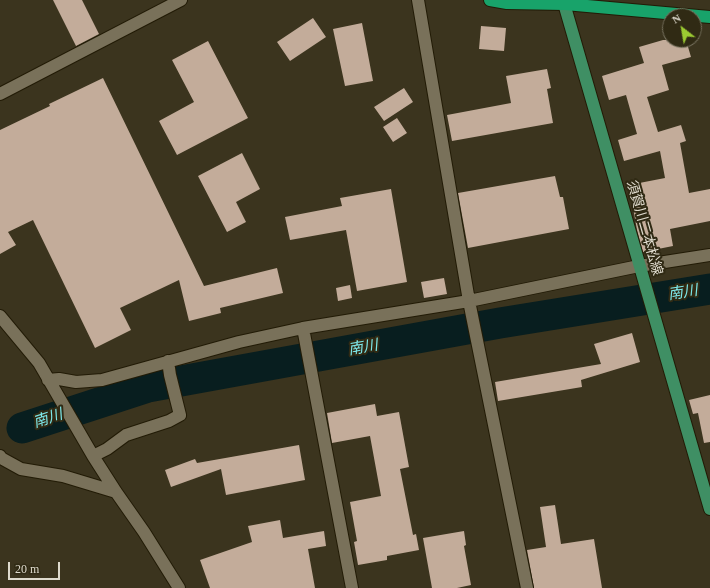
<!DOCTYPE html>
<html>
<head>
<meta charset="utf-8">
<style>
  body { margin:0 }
  #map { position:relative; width:710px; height:588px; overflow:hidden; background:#3b341e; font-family:"Times New Roman",serif }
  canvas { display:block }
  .north { position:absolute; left:662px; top:8px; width:40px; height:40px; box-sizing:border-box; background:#302a14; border:1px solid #76715e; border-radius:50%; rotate:329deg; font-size:11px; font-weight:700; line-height:16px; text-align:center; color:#dfdbce }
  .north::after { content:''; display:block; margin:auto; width:14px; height:18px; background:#9ccb32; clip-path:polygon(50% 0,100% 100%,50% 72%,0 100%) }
  .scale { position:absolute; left:8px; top:562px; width:52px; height:18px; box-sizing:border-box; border:2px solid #dfdbce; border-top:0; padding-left:5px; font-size:12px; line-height:14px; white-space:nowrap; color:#dfdbce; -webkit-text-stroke:3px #302a14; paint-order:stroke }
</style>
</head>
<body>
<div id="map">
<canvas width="710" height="588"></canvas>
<div class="north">N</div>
<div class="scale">20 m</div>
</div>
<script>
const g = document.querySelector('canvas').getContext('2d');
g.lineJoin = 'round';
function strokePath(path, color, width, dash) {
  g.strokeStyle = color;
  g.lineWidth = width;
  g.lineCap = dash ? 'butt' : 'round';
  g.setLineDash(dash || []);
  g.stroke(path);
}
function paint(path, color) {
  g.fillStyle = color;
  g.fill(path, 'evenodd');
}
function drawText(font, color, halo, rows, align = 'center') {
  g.font = font + ' "Times New Roman","Noto Sans JP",serif';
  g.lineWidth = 4;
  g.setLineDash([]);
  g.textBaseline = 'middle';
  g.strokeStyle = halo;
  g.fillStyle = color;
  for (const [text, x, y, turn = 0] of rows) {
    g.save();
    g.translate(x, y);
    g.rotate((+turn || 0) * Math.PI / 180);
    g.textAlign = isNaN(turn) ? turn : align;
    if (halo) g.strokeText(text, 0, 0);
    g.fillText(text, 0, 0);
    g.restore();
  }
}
strokePath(new Path2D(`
  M 22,428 L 148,387 L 500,323 L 710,289`), '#081e1f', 31);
paint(new Path2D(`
  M 53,0 L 82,0 L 99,34 L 76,46 Z
  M 313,18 L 326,37 L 290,61 L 277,42 Z
  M 362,23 L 373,81 L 345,86 L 333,29 Z
  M 481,26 L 506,28 L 504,51 L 479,49 Z
  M 663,40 L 686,40 L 691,57 L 662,65 L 669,90 L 647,97 L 658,132 L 681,125 L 686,141 L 680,143 L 689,193 L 710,189 L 710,221 L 670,229 L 673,246 L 643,252 L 637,230 L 629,185 L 665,178 L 660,151 L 624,161 L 618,140 L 637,134 L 626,95 L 609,100 L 602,76 L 644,63 L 639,47 Z
  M 208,41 L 248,118 L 177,155 L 159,121 L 194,102 L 172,60 Z
  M 547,69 L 551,88 L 547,89 L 553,123 L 452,141 L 447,115 L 511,103 L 506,76 Z
  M 103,78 L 204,286 L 277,268 L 283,293 L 220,308 L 221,313 L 189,321 L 179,280 L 120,308 L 131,330 L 95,348 L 33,220 L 8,232 L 16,245 L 0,254 L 0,130 L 50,106 L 49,104 Z
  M 404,88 L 413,102 L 384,121 L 374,107 Z
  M 397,118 L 407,133 L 393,142 L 383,127 Z
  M 242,153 L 260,189 L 236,202 L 246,222 L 227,232 L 198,176 Z
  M 555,176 L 560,197 L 563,197 L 569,229 L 468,248 L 458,193 Z
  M 391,189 L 407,282 L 357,291 L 346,230 L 290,240 L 285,217 L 342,206 L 340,198 Z
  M 444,278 L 447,294 L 424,298 L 421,282 Z
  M 350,285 L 352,298 L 338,301 L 336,288 Z
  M 632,333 L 640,362 L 581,380 L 582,387 L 498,401 L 495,382 L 601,364 L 594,344 Z
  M 710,395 L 710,442 L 704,443 L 698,413 L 693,414 L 689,400 Z
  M 375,404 L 377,416 L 399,412 L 409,467 L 400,469 L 413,535 L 416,534 L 419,550 L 387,556 L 387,560 L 358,565 L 354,542 L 357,541 L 350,502 L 381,496 L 370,436 L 332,443 L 327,413 Z
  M 299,445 L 305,480 L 226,495 L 221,469 L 171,487 L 165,470 L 195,459 L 197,463 Z
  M 555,505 L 561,544 L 594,539 L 602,588 L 534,588 L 527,550 L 546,547 L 540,507 Z
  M 280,520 L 283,538 L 324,531 L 326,546 L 308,549 L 315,588 L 210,588 L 200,560 L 252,542 L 248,526 Z
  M 464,531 L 466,545 L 464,546 L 471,585 L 457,588 L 432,588 L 423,538 Z`), '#c3ac9a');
const minor = new Path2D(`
  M 418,0 L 469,301 L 527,588
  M 0,94 L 181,0
  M 0,316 L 39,363 L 93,456 L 116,492 L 144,532 L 179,588
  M 303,328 L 352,588
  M 48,380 L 59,379 L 76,382 L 102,380 L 239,342 L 303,328 L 469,301 L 639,266 L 710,255
  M 0,456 L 1,458 L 21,469 L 63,476 L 116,492
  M 93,456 L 107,449 L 126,435 L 169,421 L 180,415 L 170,375 L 168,361`);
const major = new Path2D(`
  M 563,0 L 710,509`);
const highway = new Path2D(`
  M 490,0 L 507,3 L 565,4 L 710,17`);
strokePath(minor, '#221b06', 14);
strokePath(major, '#221b06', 14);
strokePath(highway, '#221b06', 14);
strokePath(minor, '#79715a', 12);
strokePath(major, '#3f8f64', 12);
strokePath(highway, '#18a36a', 12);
drawText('14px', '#dfdbce', '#302a14', [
  ["須賀川二本松線",644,228,74]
]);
drawText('italic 15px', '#7de8ea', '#302a14', [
  ["南川",683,293,-9],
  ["南川",363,348,-10],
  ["南川",48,419,-18]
]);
</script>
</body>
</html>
